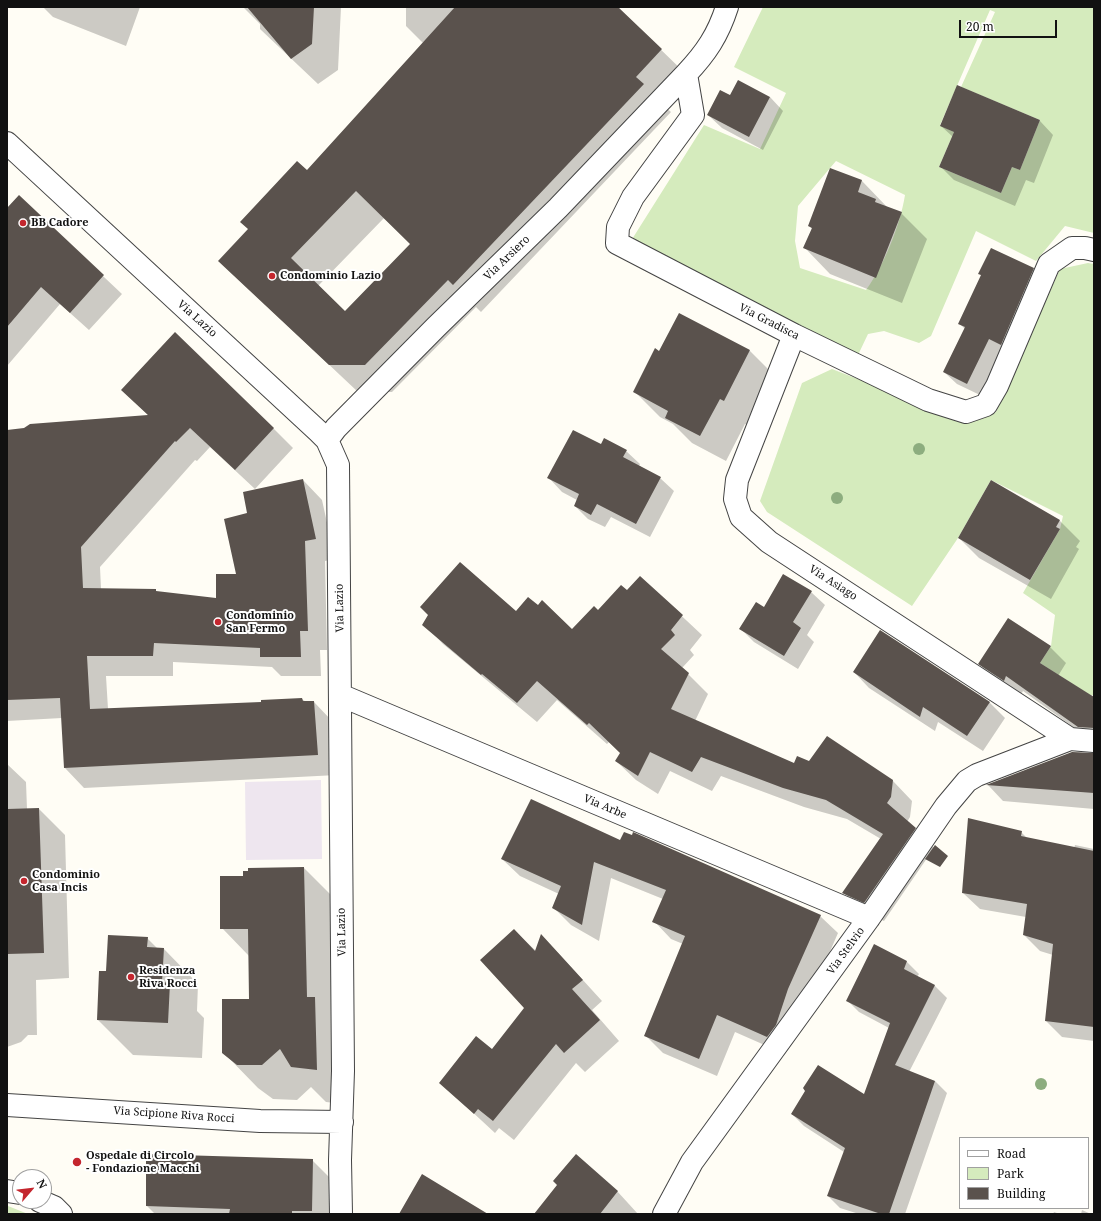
<!DOCTYPE html>
<html>
<head>
<meta charset="utf-8">
<style>
  body { margin:0 }
  #map { position:relative; width:1101px; height:1221px; overflow:hidden; background:#fffdf5; font-family:"Noto Serif",serif }
  canvas { display:block }
  .frame { position:absolute; inset:0; border:8px solid #111; pointer-events:none }
  .legend { position:absolute; left:959px; top:1137px; width:130px; height:72px; box-sizing:border-box; background:#fff; border:1px solid #a0a0a0; margin:0; padding:5px 7px; list-style:none; font-size:12px; color:#111 }
  .legend li { display:flex; align-items:center; gap:8px; height:20px }
  .legend b { width:20px; border:1px solid #a0a0a0 }
  .north { position:absolute; left:12px; top:1169px; width:40px; height:40px; box-sizing:border-box; background:#fff; border:1px solid #a0a0a0; border-radius:50%; rotate:62deg; font-size:11px; font-weight:700; line-height:16px; text-align:center; color:#111 }
  .north::after { content:''; display:block; margin:auto; width:14px; height:18px; background:#c4262e; clip-path:polygon(50% 0,100% 100%,50% 72%,0 100%) }
  .scale { position:absolute; left:959px; top:20px; width:98px; height:18px; box-sizing:border-box; border:2px solid #111; border-top:0; padding-left:5px; font-size:12px; line-height:14px; white-space:nowrap; color:#111; -webkit-text-stroke:3px #fff; paint-order:stroke }
</style>
</head>
<body>
<div id="map">
<canvas width="1101" height="1221"></canvas>
<div class="frame"></div>
<ul class="legend">
<li><b style="height:5px;background:#fff"></b>Road</li>
<li><b style="height:11px;background:#d5ebbd"></b>Park</li>
<li><b style="height:11px;background:#5a524d"></b>Building</li>
</ul>
<div class="north">N</div>
<div class="scale">20 m</div>
</div>
<script>
const g = document.querySelector('canvas').getContext('2d');
g.lineJoin = 'round';
function paint(path, color) {
  g.fillStyle = color;
  g.fill(path, 'evenodd');
}
function strokePath(path, color, width, dash) {
  g.strokeStyle = color;
  g.lineWidth = width;
  g.lineCap = dash ? 'butt' : 'round';
  g.setLineDash(dash || []);
  g.stroke(path);
}
function drawText(font, color, halo, rows, align = 'center') {
  g.font = font + ' "Noto Serif",serif';
  g.lineWidth = 4;
  g.setLineDash([]);
  g.textBaseline = 'middle';
  g.strokeStyle = halo;
  g.fillStyle = color;
  for (const [text, x, y, turn = 0] of rows) {
    g.save();
    g.translate(x, y);
    g.rotate((+turn || 0) * Math.PI / 180);
    g.textAlign = isNaN(turn) ? turn : align;
    if (halo) g.strokeText(text, 0, 0);
    g.fillText(text, 0, 0);
    g.restore();
  }
}
paint(new Path2D(`
  M 321,780 L 322,859 L 246,860 L 245,782 Z`), '#eee6ef');
paint(new Path2D(`
  M 763,7 L 1094,7 L 1094,233 L 1065,226 L 1036,261 L 976,231 L 931,336 L 919,343 L 884,331 L 868,334 L 858,355 L 629,244 L 704,125 L 760,149 L 786,93 L 734,67 ZM 990,10 L 995,12 L 961,87 L 1040,120 L 1020,170 L 1012,167 L 1001,193 L 939,167 L 954,132 L 940,125 ZM 836,161 L 905,195 C 900,226 884,265 866,290 L 800,268 L 795,241 L 798,206 Z
  M 1088,263 L 1094,264 L 1094,695 L 1090,695 L 1040,663 L 1051,646 L 1055,615 L 1023,593 L 1060,529 L 1063,516 L 991,480 L 958,538 L 912,606 L 767,512 L 760,501 L 802,383 L 832,369 L 969,422 L 996,412 L 1060,269 Z
  M 7,1206 L 8,1206 L 28,1214 L 7,1214 Z`), '#d5ebbd');
paint(new Path2D(`
  M 43,7 L 140,7 L 126,46 L 53,17 Z
  M 243,7 L 341,7 L 338,70 L 318,84 L 260,29 L 260,24 Z
  M 406,7 L 617,7 L 689,77 L 663,105 L 671,112 L 481,312 L 476,307 L 392,392 L 358,392 L 219,261 L 307,171 L 423,43 L 406,26 ZM 384,218 L 411,244 L 345,312 L 318,286 Z
  M 958,86 L 1040,121 L 1053,135 L 1034,183 L 1026,180 L 1015,206 L 954,180 L 940,166 L 953,137 L 941,126 Z
  M 730,97 L 770,97 L 783,111 L 763,150 L 722,128 L 708,115 Z
  M 831,169 L 862,181 L 887,207 L 901,213 L 927,239 L 902,303 L 830,274 L 805,248 L 812,229 L 810,226 Z
  M 19,197 L 122,294 L 89,330 L 60,304 L 7,366 L 7,210 Z
  M 1033,268 L 1046,281 L 1002,351 L 980,395 L 957,384 L 944,372 L 965,329 L 959,323 L 982,276 L 979,273 Z
  M 750,351 L 775,376 L 750,426 L 745,424 L 726,461 L 692,443 L 673,424 L 660,417 L 634,391 L 660,352 Z
  M 122,390 L 273,428 L 293,448 L 255,489 L 210,447 L 197,461 L 195,460 L 100,567 L 101,589 L 155,590 L 158,593 L 217,599 L 238,575 L 248,513 L 303,480 L 322,500 L 335,559 L 325,561 L 327,650 L 320,650 L 321,676 L 281,676 L 272,667 L 173,662 L 173,676 L 106,676 L 108,709 L 262,703 L 302,699 L 306,702 L 314,702 L 333,722 L 337,775 L 84,788 L 65,768 L 62,718 L 7,721 L 7,431 L 149,416 Z
  M 626,451 L 640,464 L 639,466 L 660,478 L 674,491 L 650,537 L 611,517 L 605,527 L 588,519 L 575,506 L 577,500 L 562,492 L 549,478 Z
  M 991,481 L 1060,521 L 1080,541 L 1076,547 L 1079,549 L 1051,599 L 979,558 L 959,538 Z
  M 640,577 L 702,635 L 690,650 L 694,655 L 682,668 L 708,694 L 695,721 L 795,764 L 809,762 L 893,781 L 912,801 L 910,817 L 907,822 L 934,848 L 884,921 L 863,912 L 844,893 L 881,839 L 847,819 L 804,807 L 721,776 L 712,791 L 670,771 L 658,794 L 636,780 L 616,761 L 621,753 L 609,742 L 607,744 L 557,700 L 537,722 L 443,644 L 424,624 L 516,612 L 572,630 L 627,591 Z
  M 811,592 L 825,605 L 807,635 L 814,642 L 798,669 L 754,642 L 741,629 L 764,608 Z
  M 1050,647 L 1066,663 L 1058,676 L 1089,695 L 1094,696 L 1094,742 L 1023,691 L 1020,696 L 995,680 L 979,664 Z
  M 854,672 L 989,702 L 1005,718 L 983,751 L 938,722 L 935,731 L 869,688 Z
  M 1072,753 L 1094,753 L 1094,809 L 1003,801 L 988,785 Z
  M 7,764 L 26,782 L 27,809 L 39,809 L 65,835 L 69,978 L 36,980 L 37,1035 L 28,1035 L 21,1042 L 7,1047 Z
  M 1021,832 L 1028,839 L 1074,848 L 1075,845 L 1094,849 L 1094,1041 L 1062,1037 L 1046,1021 L 1053,955 L 1040,951 L 1024,935 L 1026,917 L 980,909 L 963,893 Z
  M 621,841 L 820,916 L 838,933 L 806,1007 L 793,1043 L 785,1054 L 735,1032 L 717,1076 L 663,1053 L 645,1035 L 683,944 L 671,939 L 654,921 L 663,899 L 611,878 L 599,941 L 571,925 L 553,907 L 559,894 L 520,876 L 502,859 Z
  M 304,868 L 339,903 L 352,1105 L 326,1102 L 311,1087 L 297,1100 L 273,1099 L 258,1088 L 223,1052 L 250,1000 L 249,956 L 222,928 L 244,877 Z
  M 514,930 L 536,951 L 542,936 L 561,956 L 602,1001 L 592,1010 L 619,1041 L 585,1072 L 576,1063 L 514,1140 L 499,1128 L 495,1133 L 441,1083 L 492,1050 L 525,1008 Z
  M 147,938 L 158,949 L 164,949 L 198,984 L 197,1011 L 204,1018 L 202,1058 L 133,1055 L 98,1020 L 107,972 Z
  M 875,945 L 907,962 L 919,974 L 917,977 L 935,986 L 947,998 L 909,1072 L 935,1081 L 947,1093 L 905,1214 L 859,1214 L 840,1208 L 828,1196 L 844,1152 L 804,1126 L 792,1114 L 865,1095 L 889,1028 L 859,1012 L 847,1000 Z
  M 312,1160 L 331,1179 L 330,1214 L 155,1214 L 147,1206 Z
  M 617,1191 L 638,1214 L 538,1214 Z
  M 1082,1210 L 1091,1214 L 1081,1214 Z
  M 1054,1212 L 1060,1214 L 1053,1214 Z`), '#0003');
paint(new Path2D(`
  M 247,7 L 314,7 L 312,44 L 291,59 Z
  M 455,7 L 618,7 L 662,49 L 636,77 L 644,84 L 453,285 L 448,280 L 365,365 L 329,365 L 218,261 L 248,229 L 240,222 L 297,161 L 307,170 ZM 356,191 L 410,244 L 345,311 L 291,258 Z
  M 738,80 L 770,97 L 749,137 L 707,115 L 720,90 L 730,95 Z
  M 957,85 L 1040,120 L 1020,170 L 1012,167 L 1001,193 L 939,167 L 954,132 L 940,126 Z
  M 830,168 L 862,180 L 858,192 L 876,199 L 875,202 L 902,212 L 876,278 L 803,248 L 812,228 L 808,226 Z
  M 19,195 L 104,275 L 70,313 L 41,287 L 7,327 L 7,208 Z
  M 991,248 L 1034,268 L 1001,345 L 989,339 L 967,384 L 943,372 L 965,327 L 958,324 L 981,275 L 978,274 Z
  M 679,313 L 750,350 L 724,401 L 720,399 L 700,436 L 665,418 L 668,411 L 633,392 L 655,348 L 659,351 Z
  M 175,332 L 274,428 L 235,470 L 190,428 L 176,442 L 175,441 L 81,547 L 83,588 L 156,589 L 156,591 L 216,598 L 216,574 L 236,574 L 224,519 L 247,513 L 243,492 L 303,479 L 316,539 L 305,541 L 308,631 L 300,631 L 301,657 L 260,657 L 260,648 L 154,643 L 153,656 L 87,656 L 90,709 L 261,702 L 261,700 L 302,698 L 303,701 L 314,701 L 318,755 L 64,768 L 60,698 L 7,700 L 7,430 L 24,428 L 30,424 L 148,415 L 121,390 Z
  M 573,430 L 601,444 L 604,438 L 627,450 L 623,457 L 661,477 L 636,524 L 597,504 L 591,515 L 574,506 L 579,494 L 547,478 Z
  M 991,480 L 1060,520 L 1056,527 L 1060,529 L 1030,580 L 958,538 Z
  M 460,562 L 516,611 L 528,597 L 538,605 L 542,600 L 572,629 L 594,606 L 598,610 L 621,585 L 627,590 L 640,576 L 683,615 L 671,630 L 675,635 L 661,649 L 689,673 L 671,709 L 794,763 L 797,756 L 809,761 L 827,736 L 893,780 L 891,797 L 887,803 L 916,828 L 864,903 L 842,893 L 883,834 L 826,800 L 783,788 L 701,757 L 692,772 L 650,752 L 638,776 L 615,761 L 620,753 L 589,723 L 587,725 L 537,681 L 517,703 L 482,674 L 481,675 L 422,625 L 428,615 L 420,607 Z
  M 783,574 L 812,591 L 793,622 L 801,628 L 784,656 L 739,629 L 756,602 L 764,607 Z
  M 1008,618 L 1051,646 L 1040,663 L 1094,697 L 1094,728 L 1078,727 L 1006,676 L 1004,681 L 978,664 Z
  M 880,630 L 990,702 L 967,736 L 923,707 L 920,717 L 853,672 Z
  M 1072,752 L 1094,753 L 1094,793 L 986,785 Z
  M 531,799 L 620,840 L 624,832 L 632,835 L 633,832 L 821,915 L 788,989 L 776,1025 L 767,1037 L 717,1015 L 699,1059 L 644,1036 L 685,936 L 652,922 L 666,890 L 594,862 L 582,925 L 552,908 L 561,886 L 501,859 Z
  M 39,808 L 44,953 L 7,954 L 7,809 Z
  M 968,818 L 1022,831 L 1021,836 L 1094,851 L 1094,1027 L 1045,1021 L 1053,944 L 1023,935 L 1027,904 L 962,893 Z
  M 935,845 L 948,856 L 940,867 L 925,859 Z
  M 304,867 L 307,997 L 315,997 L 317,1070 L 291,1067 L 280,1049 L 262,1065 L 237,1065 L 222,1053 L 222,999 L 249,999 L 248,929 L 220,929 L 220,876 L 243,876 L 243,871 L 248,871 L 248,868 Z
  M 514,929 L 535,951 L 541,934 L 583,980 L 572,989 L 600,1020 L 564,1053 L 556,1044 L 493,1121 L 478,1109 L 474,1114 L 439,1083 L 476,1036 L 492,1049 L 524,1008 L 480,960 Z
  M 108,935 L 148,937 L 147,947 L 164,948 L 162,982 L 170,983 L 168,1023 L 97,1020 L 99,971 L 106,971 Z
  M 874,944 L 907,961 L 904,969 L 935,985 L 895,1065 L 935,1081 L 889,1214 L 881,1214 L 827,1196 L 845,1148 L 791,1114 L 805,1091 L 803,1088 L 818,1065 L 864,1094 L 890,1023 L 846,1001 Z
  M 146,1154 L 313,1159 L 312,1211 L 292,1211 L 292,1214 L 229,1214 L 230,1209 L 146,1206 Z
  M 576,1154 L 618,1191 L 600,1214 L 534,1214 L 557,1185 L 553,1181 Z
  M 422,1174 L 488,1214 L 399,1214 Z`), '#5a524d');
const minor = new Path2D(`
  M 686,74 L 693,115 L 633,197 L 618,227 L 617,243 L 794,335 L 928,400 L 966,412 L 986,405 L 997,386 L 1049,264 L 1072,248 L 1085,248 L 1094,250
  M 7,143 L 319,432 L 327,440 L 338,465 L 343,1071 L 340,1160 L 341,1214
  M 794,335 L 737,480 L 735,499 L 741,517 L 769,542 L 1070,739 L 1094,741
  M 327,440 L 336,428 L 436,327 L 558,208 L 686,74 C 706,53 718,35 727,7
  M 340,695 L 869,918
  M 7,1105 L 260,1121 L 342,1122
  M 7,1191 L 20,1193
  M 40,1201 L 54,1207 L 61,1214
  M 664,1214 L 692,1162 L 869,918 L 946,806 L 967,781 L 977,775 L 1070,739`);
strokePath(minor, '#444', 24);
strokePath(minor, '#fff', 22);
g.fillStyle = '#8dad7f';
for (const [x, y] of [
  [919,449],
  [837,498],
  [1041,1084]
]) {
  g.beginPath();
  g.arc(x, y, 6, 0, 2 * Math.PI);
  g.fill();
}
for (const [x, y, r, color] of [
  [23,223,4,"#c4262e"],
  [272,276,4,"#c4262e"],
  [218,622,4,"#c4262e"],
  [24,881,4,"#c4262e"],
  [131,977,4,"#c4262e"],
  [77,1162,5,"#c4262e"]
]) {
  const dot = new Path2D();
  dot.arc(x, y, r, 0, 2 * Math.PI);
  g.fillStyle = color;
  g.fill(dot);
  strokePath(dot, '#fff', 1.5);
}
drawText('bold 11px', '#111', '#fff', [
  ["BB Cadore",31,223],
  ["Condominio Lazio",280,276],
  ["Condominio",226,616],
  ["San Fermo",226,629],
  ["Condominio",32,875],
  ["Casa Incis",32,888],
  ["Residenza",139,971],
  ["Riva Rocci",139,984],
  ["Ospedale di Circolo",86,1156],
  ["- Fondazione Macchi",86,1169]
], 'left');
drawText('11px', '#111', '#fff', [
  ["Via Arsiero",507,258,-44],
  ["Via Lazio",197,319,42],
  ["Via Gradisca",769,322,27],
  ["Via Asiago",833,583,33],
  ["Via Lazio",340,608,-91],
  ["Via Arbe",605,807,23],
  ["Via Lazio",342,932,-91],
  ["Via Stelvio",846,951,-54],
  ["Via Scipione Riva Rocci",174,1115,4]
]);
</script>
</body>
</html>
